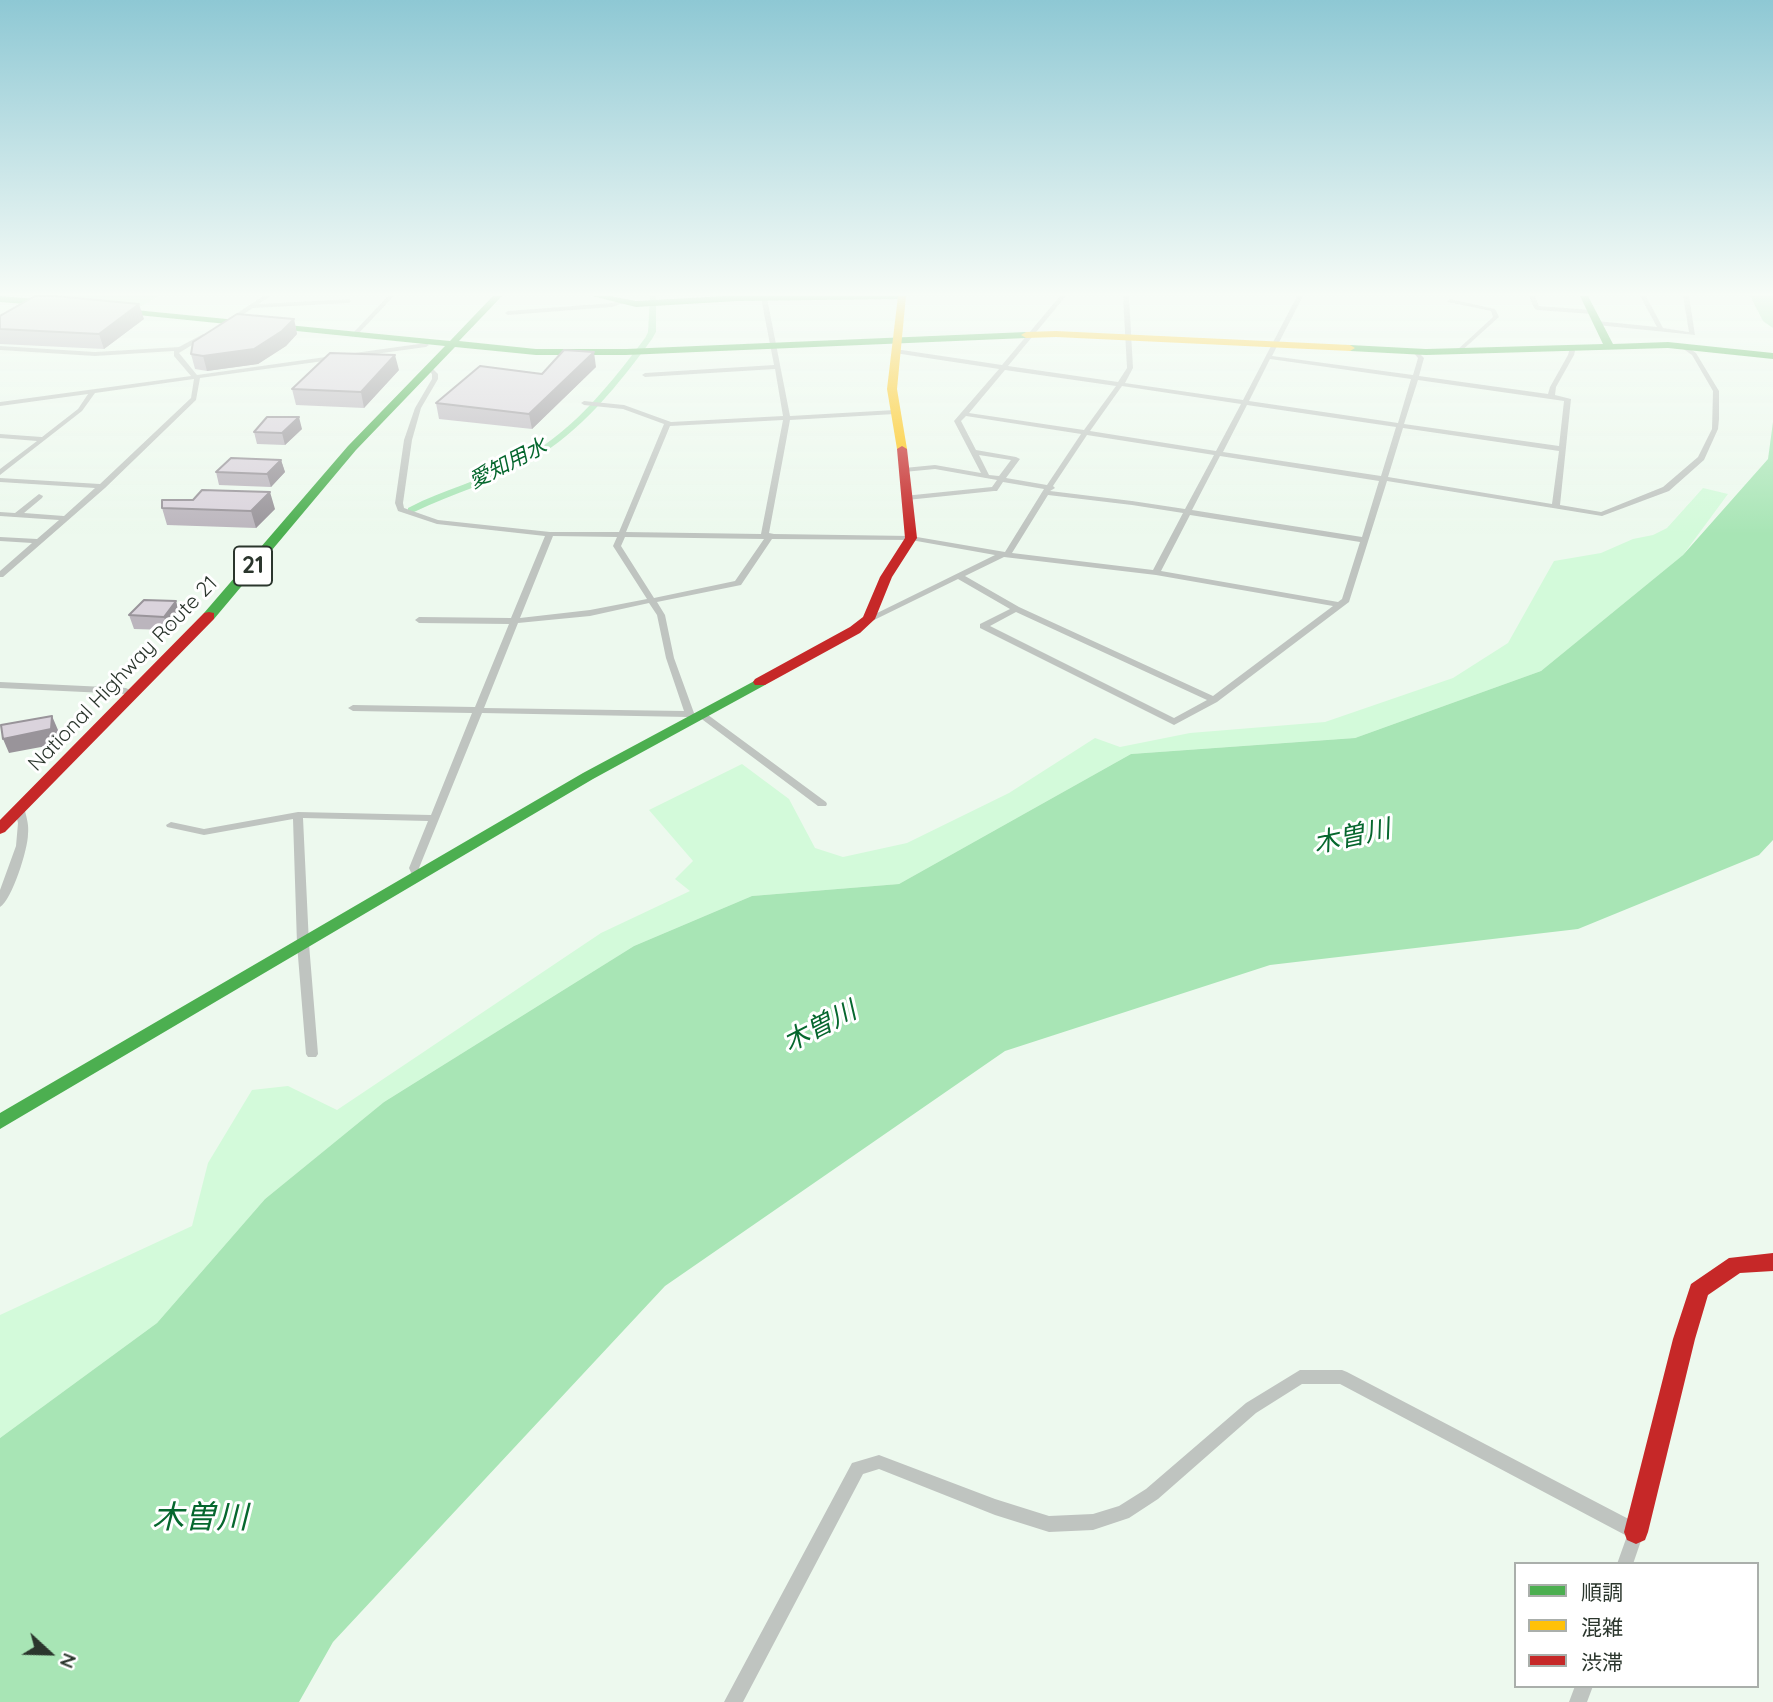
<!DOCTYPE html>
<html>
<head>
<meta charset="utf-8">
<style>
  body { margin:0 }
  #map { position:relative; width:1773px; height:1702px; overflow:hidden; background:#edf9ee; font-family:Quicksand,"Noto Sans JP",sans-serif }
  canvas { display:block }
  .legend { position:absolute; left:1514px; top:1562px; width:245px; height:126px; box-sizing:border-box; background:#fff; border:2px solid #aaafab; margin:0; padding:9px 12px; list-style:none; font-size:21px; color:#2b362d }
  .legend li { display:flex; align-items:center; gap:14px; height:35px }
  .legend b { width:35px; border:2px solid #aaafab }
  .north { position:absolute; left:14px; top:1618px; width:70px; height:70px; -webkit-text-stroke:5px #fff; paint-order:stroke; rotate:112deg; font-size:19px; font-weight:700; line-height:28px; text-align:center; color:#2b362d }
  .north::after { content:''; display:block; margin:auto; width:24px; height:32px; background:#2b362d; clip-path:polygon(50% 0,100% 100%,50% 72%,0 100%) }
</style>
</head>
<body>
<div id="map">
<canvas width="1773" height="1702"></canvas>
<ul class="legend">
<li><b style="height:9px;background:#4caf50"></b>順調</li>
<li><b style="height:9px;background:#ffc107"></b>混雑</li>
<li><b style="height:9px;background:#c62828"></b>渋滞</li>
</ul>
<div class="north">N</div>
</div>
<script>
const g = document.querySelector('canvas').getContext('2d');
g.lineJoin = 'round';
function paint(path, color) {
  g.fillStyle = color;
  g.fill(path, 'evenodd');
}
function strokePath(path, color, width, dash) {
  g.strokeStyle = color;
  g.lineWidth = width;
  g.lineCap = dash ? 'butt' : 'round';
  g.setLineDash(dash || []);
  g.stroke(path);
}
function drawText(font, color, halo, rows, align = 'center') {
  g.font = font + ' Quicksand,"Noto Sans JP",sans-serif';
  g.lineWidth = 6;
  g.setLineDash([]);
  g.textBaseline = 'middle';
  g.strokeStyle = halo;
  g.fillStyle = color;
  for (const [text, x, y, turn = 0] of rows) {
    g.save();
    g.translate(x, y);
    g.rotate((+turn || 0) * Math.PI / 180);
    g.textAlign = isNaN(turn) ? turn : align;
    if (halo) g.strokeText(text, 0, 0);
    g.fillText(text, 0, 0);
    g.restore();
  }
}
paint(new Path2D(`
  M 62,296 L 159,296 L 140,307 L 57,299 Z
  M 1703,488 L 1728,494 L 1683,555 L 1541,671 L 1355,738 L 1131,754 L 899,884 L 752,896 L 634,946 L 384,1102 L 265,1199 L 157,1323 L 0,1438 L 0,1315 L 192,1226 L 208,1163 L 252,1090 L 288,1086 L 337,1110 L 601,933 L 690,891 L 675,879 L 693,861 L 649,810 L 742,764 L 789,799 L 815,848 L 843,857 L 907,843 L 1009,793 L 1095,738 L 1120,747 L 1190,733 L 1325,722 L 1453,678 L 1508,643 L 1554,561 L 1601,553 L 1633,539 L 1653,535 L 1667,528 Z`), '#d3fada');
paint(new Path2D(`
  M 1750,296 L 1773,296 L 1773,328 L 1763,321 Z
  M 1773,422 L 1773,840 L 1759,855 L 1578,929 L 1270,965 L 1005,1051 L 665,1286 L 333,1642 L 299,1702 L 0,1702 L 0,1438 L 157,1323 L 265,1199 L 384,1102 L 634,946 L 752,896 L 899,884 L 1131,754 L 1355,738 L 1541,671 L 1683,555 L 1768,459 Z`), '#a8e5b5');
paint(new Path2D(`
  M 650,296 L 656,296 L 656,332 L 652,339 C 619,384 581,432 532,460 C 495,482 453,493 414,512 L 408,512 L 408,508 L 422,501 C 457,486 494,475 527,456 C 575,429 612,382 645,338 L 648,332 Z`), '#a8e5b5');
paint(new Path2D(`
  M 263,296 L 270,296 L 259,304 L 349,299 L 352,301 L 349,303 L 253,308 L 231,322 L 227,322 L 227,320 Z
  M 388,296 L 394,296 L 358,334 L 354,334 L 354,332 Z
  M 764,296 L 767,298 L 790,416 L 895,410 L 898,412 L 895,414 L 790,420 L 769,533 L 774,534 L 911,536 L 1005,552 L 1044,489 L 1003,482 L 997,491 L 994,491 L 907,500 L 903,498 L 904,496 L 992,487 L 997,480 L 935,469 L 904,472 L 900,470 L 904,468 L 935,465 L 981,473 L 954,421 L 999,369 L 895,353 L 892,351 L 895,349 L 1002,365 L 1060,296 L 1066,296 L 1008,366 L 1118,382 L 1127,368 L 1123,296 L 1129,296 L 1133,368 L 1125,383 L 1243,400 L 1297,296 L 1303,296 L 1272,356 L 1413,375 L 1418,358 L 1413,352 L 1416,350 L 1424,358 L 1419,376 L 1548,394 L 1550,387 L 1568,355 L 1569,351 L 1566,347 L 1571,346 L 1575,351 L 1574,355 L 1556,387 L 1555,395 L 1571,399 L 1560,505 L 1601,512 L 1663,487 L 1698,457 L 1712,429 L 1713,391 L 1692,355 L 1679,346 L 1679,344 L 1683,344 L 1696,353 L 1719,391 L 1719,419 L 1718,429 L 1704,460 L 1669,491 L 1602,516 L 1387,481 L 1349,602 L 1217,702 L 1174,725 L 980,628 L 980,624 L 1010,609 L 958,579 L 872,621 L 869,622 L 865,619 L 995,555 L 911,540 L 772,539 L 741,585 L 657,602 L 665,615 L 674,658 L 694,713 L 696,714 L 701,711 L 704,712 L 826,802 L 827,804 L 826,806 L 818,806 L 699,717 L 695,720 L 688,717 L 482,713 L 419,868 L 422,875 L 421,877 L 413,877 L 409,868 L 428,821 L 303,818 L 309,944 L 318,1054 L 316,1057 L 308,1057 L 306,1054 L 297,944 L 293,819 L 204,835 L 167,827 L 166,825 L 171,822 L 204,829 L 298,812 L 431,815 L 472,713 L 353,711 L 348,708 L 353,705 L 475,707 L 509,624 L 419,623 L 415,620 L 419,617 L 511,618 L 545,536 L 437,524 L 398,511 L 395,503 L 404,440 L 415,408 L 432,379 L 432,374 L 426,368 L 431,367 L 438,374 L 438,379 L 421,408 L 412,440 L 403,503 L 404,508 L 438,520 L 550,532 L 619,532 L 664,424 L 623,409 L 584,405 L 581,403 L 584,401 L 624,405 L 671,422 L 783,416 L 775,369 L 645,377 L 642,375 L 645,373 L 774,365 L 761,298 ZM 1270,359 L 1411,379 L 1398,423 L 1249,401 ZM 1005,370 L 1116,386 L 1084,430 L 969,413 ZM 1418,380 L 1564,401 L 1559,446 L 1404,424 ZM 1122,386 L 1241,404 L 1216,451 L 1090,431 ZM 1247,405 L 1396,427 L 1381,476 L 1223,452 ZM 966,416 L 1081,434 L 1047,485 L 1006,478 L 1020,459 L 1016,457 L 976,450 L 961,421 ZM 783,420 L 761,534 L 626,532 L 670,426 ZM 1403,428 L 1559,451 L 1552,504 L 1388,477 ZM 1087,435 L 1214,455 L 1185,509 L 1132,501 L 1050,491 L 1055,488 L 1053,486 ZM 979,455 L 1011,460 L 999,476 L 989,475 ZM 1220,456 L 1379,481 L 1362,537 L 1192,510 ZM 1048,495 L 1132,505 L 1183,513 L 1153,570 L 1012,553 ZM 1190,515 L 1360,542 L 1342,599 L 1338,602 L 1161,571 ZM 553,536 L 617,537 L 613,546 L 647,599 L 590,610 L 520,618 ZM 625,537 L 764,539 L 735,581 L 654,598 L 621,546 ZM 1004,557 L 1156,575 L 1333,606 L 1213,696 L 1019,607 L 965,576 ZM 649,603 L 657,615 L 666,658 L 684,711 L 484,708 L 518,623 L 590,616 ZM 1016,612 L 1207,700 L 1174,718 L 990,626 Z
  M 1529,296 L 1535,296 L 1539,306 L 1592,310 L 1595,312 L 1592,314 L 1537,310 L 1534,308 Z
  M 1640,296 L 1646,296 L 1663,328 L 1689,332 L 1683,296 L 1689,296 L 1695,335 L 1597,325 L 1594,323 L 1597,321 L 1657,327 Z
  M 1450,299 L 1495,309 L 1499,317 L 1458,354 L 1455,352 L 1456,351 L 1493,317 L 1491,311 L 1448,302 L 1447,301 Z
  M 622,300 L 625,302 L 624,303 L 612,307 L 508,315 L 505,313 L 508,311 L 612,303 Z
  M 203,334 L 206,336 L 205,337 L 179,353 L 197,375 L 426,343 L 429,345 L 426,347 L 200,378 L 196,400 L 105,488 L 3,577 L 0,577 L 0,571 L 32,543 L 0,541 L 0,537 L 37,539 L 59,520 L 0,516 L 0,512 L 15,513 L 39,494 L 43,496 L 42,498 L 24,513 L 64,516 L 95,488 L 0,482 L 0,478 L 100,484 L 191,398 L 194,379 L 95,393 L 82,411 L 0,475 L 0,469 L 37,441 L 0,438 L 0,434 L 42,437 L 78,409 L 88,394 L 0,406 L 0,402 L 191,376 L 174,356 L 174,351 L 95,356 L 0,350 L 0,346 L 95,352 L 179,347 Z
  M 0,682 L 126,688 L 131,691 L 126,694 L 0,688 Z
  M 20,808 L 25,811 C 27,819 29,826 28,834 C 28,849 12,900 0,907 L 0,890 L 16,846 L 18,823 L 15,811 Z
  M 1300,1370 L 1342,1370 L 1347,1372 L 1642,1526 L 1644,1532 L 1633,1564 L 1617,1564 L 1627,1536 L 1340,1384 L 1302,1384 L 1256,1413 L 1158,1499 L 1129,1518 L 1093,1530 L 1049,1532 L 995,1515 L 879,1469 L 863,1474 L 743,1702 L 724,1702 L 852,1463 L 879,1455 L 995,1499 L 1049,1516 L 1093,1514 L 1119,1506 L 1146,1489 L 1246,1403 Z
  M 1575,1686 L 1593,1686 L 1587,1702 L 1569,1702 Z`), '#bfc4c0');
paint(new Path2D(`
  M 0,296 L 49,300 L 53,303 L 49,306 L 0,302 Z
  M 493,296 L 502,296 L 459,341 L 536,349 L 626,349 L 1026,332 L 1031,335 L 1026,338 L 626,355 L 536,355 L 455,347 L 356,450 L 214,619 L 204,619 L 204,613 L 348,446 L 445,346 L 118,313 L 114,310 L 115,308 L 450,341 Z
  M 592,296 L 610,296 L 636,301 L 725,296 L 907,296 L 903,299 L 738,301 L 636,307 Z
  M 1580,296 L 1588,296 L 1613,344 L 1668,342 L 1773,353 L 1773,359 L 1668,348 L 1426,355 L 1350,351 L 1345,348 L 1350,345 L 1426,349 L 1603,344 Z
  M 760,678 L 767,682 L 765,685 L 593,779 L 0,1129 L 0,1113 L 583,773 Z`), '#4caf50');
paint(new Path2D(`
  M 898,296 L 906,296 L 897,389 L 907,449 L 902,452 L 897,449 L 887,389 Z
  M 1056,331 L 1350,345 L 1355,348 L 1350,351 L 1056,337 L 1026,338 L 1021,335 L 1026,332 Z`), '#ffc107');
paint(new Path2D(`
  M 902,446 L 907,449 L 917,538 L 892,577 L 875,619 L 860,633 L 765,685 L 755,685 L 753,682 L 755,679 L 850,627 L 863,617 L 880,577 L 905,538 L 897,449 Z
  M 209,612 L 214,613 L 214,619 L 5,832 L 0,834 L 0,820 L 204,613 Z
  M 1773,1253 L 1773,1271 L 1740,1273 L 1708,1295 L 1695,1339 L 1648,1532 L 1645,1540 L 1636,1544 L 1627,1540 L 1624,1532 L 1673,1339 L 1691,1284 L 1729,1258 Z`), '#c62828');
paint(new Path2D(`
  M 0,316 L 144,319 L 104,349 L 0,344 Z
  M 294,319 L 297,334 L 286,346 L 258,364 L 207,371 L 195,369 L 191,354 Z
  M 596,367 L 532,429 L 439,419 L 436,403 L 542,374 Z
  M 399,370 L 364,408 L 296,405 L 292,389 Z
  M 302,429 L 285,445 L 257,444 L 254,432 Z
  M 281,460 L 285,472 L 271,487 L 219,485 L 216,472 Z
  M 162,508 L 275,509 L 256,528 L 167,525 Z
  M 129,615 L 180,615 L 168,630 L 134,629 Z`), '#bbb5bd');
paint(new Path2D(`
  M 139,304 L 144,319 L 104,349 L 99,334 Z
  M 294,319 L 297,334 L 286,346 L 258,364 L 207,371 L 203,356 Z
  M 594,352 L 596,367 L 532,429 L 529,414 Z
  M 395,355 L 399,370 L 364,408 L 361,392 Z
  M 299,417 L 302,429 L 285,445 L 282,433 Z
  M 281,460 L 285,472 L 271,487 L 267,474 Z
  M 270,492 L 275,509 L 256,528 L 251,511 Z
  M 176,601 L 180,615 L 168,630 L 164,617 Z
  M 52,716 L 58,730 L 57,744 L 9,753 L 3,739 Z`), '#99949a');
const building = new Path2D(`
  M 35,296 L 55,296 L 139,304 L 99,334 L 0,329 L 0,316 Z
  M 237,314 L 294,319 L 282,331 L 254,349 L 203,356 L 191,354 L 193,342 Z
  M 564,350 L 594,352 L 529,414 L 436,403 L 480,366 L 542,374 Z
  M 330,353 L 395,355 L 361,392 L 292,389 Z
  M 267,417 L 299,417 L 282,433 L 254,432 Z
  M 231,458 L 281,460 L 267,474 L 216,472 Z
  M 202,490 L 270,492 L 251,511 L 162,508 L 162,500 L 193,500 Z
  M 144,600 L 176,601 L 164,617 L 129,615 Z
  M 52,716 L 51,729 L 3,739 L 1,725 Z`);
paint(building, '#dad3dc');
strokePath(building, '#99949a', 2);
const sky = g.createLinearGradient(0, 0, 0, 534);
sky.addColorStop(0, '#8ec8d4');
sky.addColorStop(0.55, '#f7fcf7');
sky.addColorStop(1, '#f7fcf700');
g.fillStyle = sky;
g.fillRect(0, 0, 1773, 534);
drawText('italic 21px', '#06672e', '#fff', [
  ["愛知用水",508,464,-27]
]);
drawText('21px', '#2b362d', '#fff', [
  ["National Highway Route 21",123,674,-46]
]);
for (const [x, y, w] of [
  [253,566,38]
]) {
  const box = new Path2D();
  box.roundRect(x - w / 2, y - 19.5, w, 39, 5);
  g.fillStyle = '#fff';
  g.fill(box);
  strokePath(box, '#2b362d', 2);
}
drawText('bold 23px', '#2b362d', null, [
  ["21",253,566]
]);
drawText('italic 26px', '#06672e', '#fff', [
  ["木曽川",1352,837,-12],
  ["木曽川",820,1027,-27]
]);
drawText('italic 32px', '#06672e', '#fff', [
  ["木曽川",200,1518]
]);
</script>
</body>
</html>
